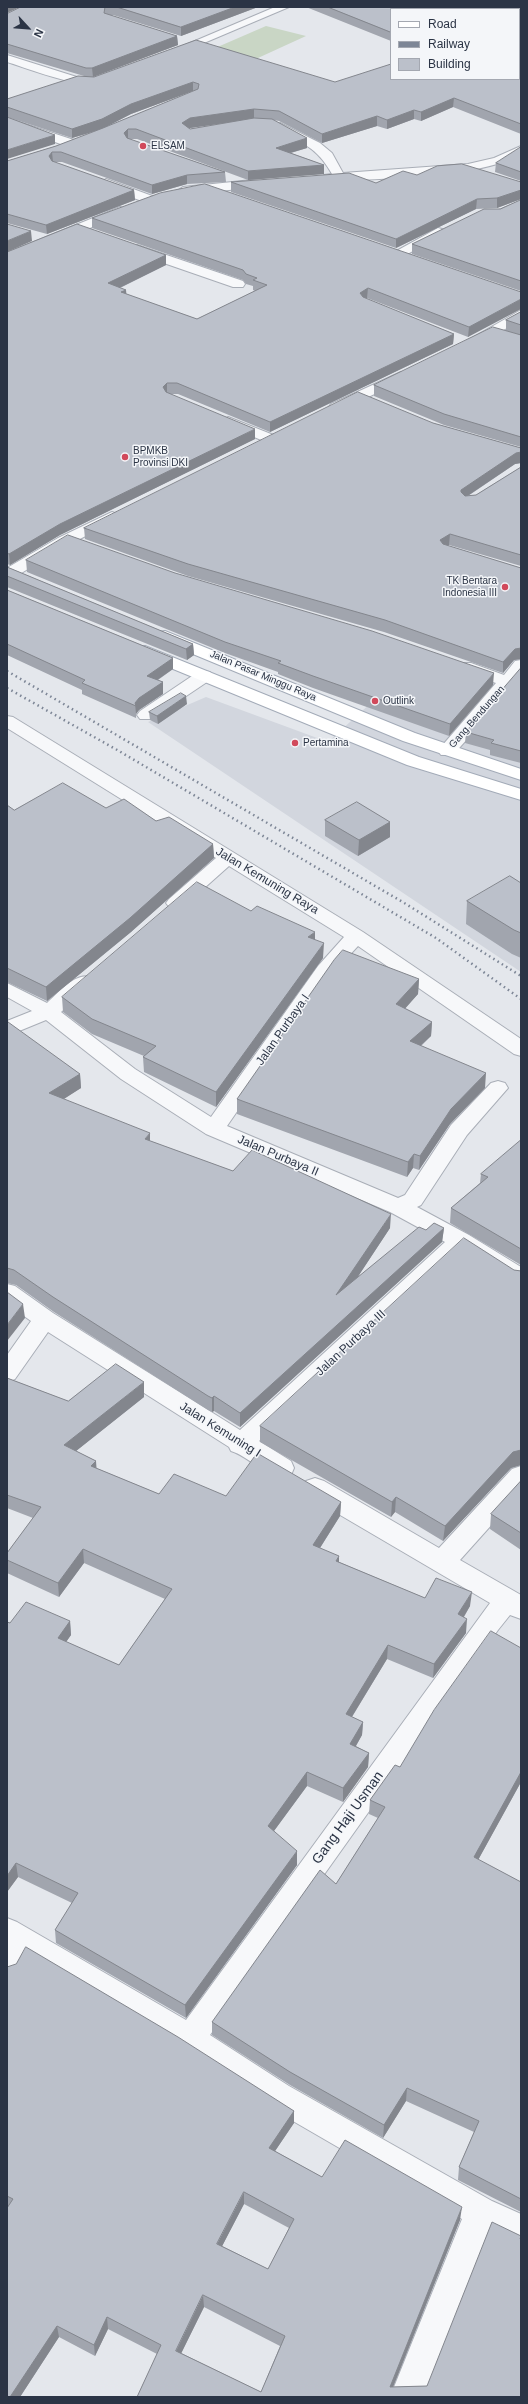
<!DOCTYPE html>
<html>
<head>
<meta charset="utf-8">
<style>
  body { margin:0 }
  #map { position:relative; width:528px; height:2404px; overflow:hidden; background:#e4e7ec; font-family:Helvetica,sans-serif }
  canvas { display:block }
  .frame { position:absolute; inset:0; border:8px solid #2b3445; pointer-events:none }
  .legend { position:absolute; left:390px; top:8px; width:130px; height:72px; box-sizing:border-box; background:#f4f6f9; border:1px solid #a4a8b1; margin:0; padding:5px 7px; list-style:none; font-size:12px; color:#2b3445 }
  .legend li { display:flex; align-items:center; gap:8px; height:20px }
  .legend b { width:20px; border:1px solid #a4a8b1 }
  .north { position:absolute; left:8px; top:8px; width:40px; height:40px; -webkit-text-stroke:3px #f4f6f9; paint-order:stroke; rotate:116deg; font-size:11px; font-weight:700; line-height:16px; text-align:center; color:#2b3445 }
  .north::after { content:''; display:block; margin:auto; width:14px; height:18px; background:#2b3445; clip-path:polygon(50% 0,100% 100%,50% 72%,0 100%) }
</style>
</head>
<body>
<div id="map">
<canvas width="528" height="2404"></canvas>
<div class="frame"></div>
<ul class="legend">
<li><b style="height:5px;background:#fff"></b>Road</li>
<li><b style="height:5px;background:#7d8696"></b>Railway</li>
<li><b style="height:11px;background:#bbc0ca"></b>Building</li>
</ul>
<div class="north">N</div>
</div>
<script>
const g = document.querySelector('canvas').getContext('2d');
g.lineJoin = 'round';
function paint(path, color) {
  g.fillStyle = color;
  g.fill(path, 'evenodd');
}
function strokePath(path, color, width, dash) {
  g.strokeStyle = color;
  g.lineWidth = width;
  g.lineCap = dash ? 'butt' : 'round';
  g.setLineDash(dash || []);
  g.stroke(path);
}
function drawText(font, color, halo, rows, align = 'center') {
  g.font = font + ' Helvetica,sans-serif';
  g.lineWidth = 3;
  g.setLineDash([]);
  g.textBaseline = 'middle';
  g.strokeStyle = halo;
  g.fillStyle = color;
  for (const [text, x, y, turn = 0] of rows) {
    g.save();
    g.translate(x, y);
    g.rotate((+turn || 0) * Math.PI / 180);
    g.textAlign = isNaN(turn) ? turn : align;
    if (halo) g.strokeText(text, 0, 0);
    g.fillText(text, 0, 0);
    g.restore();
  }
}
paint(new Path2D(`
  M 418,660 L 521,690 L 521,972 L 148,722 L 206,697 L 328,742 Z`), '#d2d6de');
paint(new Path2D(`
  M 266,26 L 306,36 L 247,63 L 206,52 Z`), '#c9d6c5');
const minor = new Path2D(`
  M 275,7 L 289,7 L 178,54 L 174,55 L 169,52 Z
  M 7,55 L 80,78 L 100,77 L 106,80 C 94,95 24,67 7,62 Z
  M 7,118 L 77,141 L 79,144 L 73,148 L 69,147 L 7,125 Z
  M 280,123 L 320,143 L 332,153 L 343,173 L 468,164 L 494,158 L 521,146 L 521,155 C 468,180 387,177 328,182 L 322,178 L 324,175 L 332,174 C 317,147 302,143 276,129 L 274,127 Z
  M 106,179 L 155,197 L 157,200 L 155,203 L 147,203 L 102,186 L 100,183 Z
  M 262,179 L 266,180 L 268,183 L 266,186 L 183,195 L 177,191 L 183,187 Z
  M 120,207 L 124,208 L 126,211 L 124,214 L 7,262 L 7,253 Z
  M 438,228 L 442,229 L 444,232 L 442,235 L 402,257 L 397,258 L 391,254 Z
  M 137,245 L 243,281 L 245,284 L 243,287 L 233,287 L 132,252 L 131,249 Z
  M 521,310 L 521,320 L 477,345 L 472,346 L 465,342 Z
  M 401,372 L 408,376 L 406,379 L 341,410 L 336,411 L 329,407 L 331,404 Z
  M 228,417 L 276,436 L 278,439 L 276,442 L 266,442 L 223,424 L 221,421 Z
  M 112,512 L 117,514 L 120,517 L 117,520 L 70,544 L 18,575 L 7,576 L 7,568 L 58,538 Z
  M 521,660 L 521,676 L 514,686 L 453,755 L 441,755 L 438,751 L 441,747 L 496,683 L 459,671 L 457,667 L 459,663 L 471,663 L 504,675 L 515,661 Z
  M 204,671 L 210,672 L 212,676 L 210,680 L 152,719 L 140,719 L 137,715 L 140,711 L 198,672 Z
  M 7,716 L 13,717 L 363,932 L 521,1039 L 521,1056 L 514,1054 L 358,946 L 332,974 L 227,1126 L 398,1198 L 405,1195 L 451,1125 L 491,1083 L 498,1081 L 505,1083 L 508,1088 L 467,1135 L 421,1205 L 417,1207 L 469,1235 L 521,1267 L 521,1286 L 513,1284 L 463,1252 L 259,1441 L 291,1461 L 294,1468 L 291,1475 C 269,1482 251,1457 231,1451 L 229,1447 L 48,1332 L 15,1379 L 7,1382 L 7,1355 L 31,1321 L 7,1304 L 7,1284 L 15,1286 L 53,1313 L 240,1430 L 445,1242 L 390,1212 L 206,1134 L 121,1079 L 46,1020 L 7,1036 L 7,1021 L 32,1011 L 7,997 L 7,983 L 47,1003 C 59,992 75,972 92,977 L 95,981 L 92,985 L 61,1012 L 135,1069 L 211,1117 L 318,966 L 344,937 L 229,866 L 183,907 L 176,909 L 169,907 L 166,903 L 169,899 L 216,858 L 7,728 Z
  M 521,1466 L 521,1492 L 460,1560 L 521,1595 L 521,1619 L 510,1615 L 498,1630 L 210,2035 L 289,2086 L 492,2201 L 521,2214 L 521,2247 L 489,2232 L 424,2397 L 390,2397 L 462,2219 L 267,2106 L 179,2049 L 27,1958 L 17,1976 L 7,1980 L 7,1918 L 17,1922 L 186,2020 L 490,1603 L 306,1495 L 303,1488 L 306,1481 L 315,1478 L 324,1481 L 439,1548 L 512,1469 Z`);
const primary = new Path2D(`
  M 165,631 L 415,733 L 521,769 L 521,780 L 403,741 L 159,640 L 157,636 L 159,632 Z
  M 145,646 L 419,757 L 521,789 L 521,800 L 407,765 L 139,655 L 137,651 L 139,647 Z`);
strokePath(minor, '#a9aeb7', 2);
strokePath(primary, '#a3abb8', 2);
paint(minor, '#f7f8fa');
paint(primary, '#fff');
strokePath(new Path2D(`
  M 7,671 L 406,904 L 521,976
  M 7,688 L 119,751 L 436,938 L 521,999`), '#7d8696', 2.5, [1.5, 3.5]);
paint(new Path2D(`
  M 21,7 L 258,7 L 181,36 L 113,15 L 110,15 L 177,36 L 178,45 L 93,77 L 335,82 L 519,79 L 391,9 L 391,41 L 306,7 L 521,7 L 521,134 L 453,107 L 421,121 L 414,119 L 387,129 L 377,126 L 322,143 L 279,121 L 273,120 L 307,148 L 291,153 L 324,165 L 324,174 L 248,180 L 137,139 L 128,139 L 225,172 L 226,182 L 187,184 L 152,194 L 62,162 L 53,162 L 134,190 L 135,200 L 47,234 L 7,223 L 7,161 L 56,146 L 100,130 L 72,138 L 7,117 L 7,99 L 84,76 L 7,53 L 7,14 ZM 193,91 L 194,91 L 104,128 L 131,114 ZM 247,120 L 190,129 L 189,128 L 190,128 Z
  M 521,147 L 521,181 L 495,172 L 496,163 Z
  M 417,175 L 521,182 L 521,199 L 497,208 L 476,209 L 396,248 L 231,192 L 231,182 L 376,183 Z
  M 521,200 L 521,291 L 412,254 L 412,244 Z
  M 92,218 L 521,292 L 468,337 L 367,298 L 366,299 L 454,334 L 453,344 L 270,432 L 178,394 L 170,394 L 255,439 L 60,535 L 10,565 L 7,564 L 7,252 L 166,255 L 166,265 L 120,288 L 126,290 L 126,294 L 197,319 L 255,291 L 253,290 L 253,286 L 246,284 L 243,280 L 92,228 Z
  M 521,312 L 521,447 L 444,425 L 374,396 L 374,385 L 516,334 L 506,331 L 506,320 Z
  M 433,423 L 521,448 L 521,463 L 515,464 L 468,496 L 476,495 L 521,467 L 521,566 L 449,545 L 448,546 L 521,568 L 521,659 L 514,660 L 503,673 L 384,632 L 188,576 L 85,539 L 84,528 Z
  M 26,560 L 493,685 L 449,736 L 313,688 L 278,674 L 278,672 L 225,653 L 27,572 Z
  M 7,567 L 193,644 L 194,655 L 187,660 L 7,587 Z
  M 7,590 L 173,658 L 173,669 L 158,680 L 163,682 L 163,694 L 139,710 L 136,714 L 136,718 L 82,694 L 82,690 L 7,655 Z
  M 521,668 L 521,763 L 490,755 L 490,750 L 465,743 L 466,732 Z
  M 187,704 L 158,724 L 150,720 L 149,712 Z
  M 7,805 L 14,810 L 106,808 L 156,821 L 213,844 L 214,858 L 131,932 L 47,1001 L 7,982 Z
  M 325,820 L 390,822 L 390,837 L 358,856 L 325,836 Z
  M 521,883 L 521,958 L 512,954 L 466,924 L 467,901 Z
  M 251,911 L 315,940 L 323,958 L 216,1107 L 144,1072 L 143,1057 L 144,1056 L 92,1034 L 63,1012 L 62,997 Z
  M 419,979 L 418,994 L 405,1008 L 432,1022 L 431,1036 L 421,1046 L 485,1088 L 450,1124 L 419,1170 L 413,1168 L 407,1177 L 237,1114 L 237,1099 Z
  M 7,1023 L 80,1074 L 81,1088 L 63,1099 L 150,1141 L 390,1228 L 357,1278 L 426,1230 L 444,1228 L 442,1242 L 240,1427 L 214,1411 L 212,1412 L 208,1410 L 54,1312 L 16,1285 L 7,1283 Z
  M 521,1140 L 521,1265 L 450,1223 L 451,1208 L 480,1183 L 481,1174 Z
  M 514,1270 L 521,1271 L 521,1465 L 511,1468 L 443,1541 L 395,1512 L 391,1517 L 260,1442 L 260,1426 Z
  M 7,1378 L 68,1401 L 144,1397 L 76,1451 L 96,1461 L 96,1468 L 159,1494 L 226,1496 L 341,1502 L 340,1516 L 320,1548 L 339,1562 L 425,1598 L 470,1606 L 464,1617 L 466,1633 L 433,1678 L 387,1659 L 352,1717 L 363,1722 L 362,1735 L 356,1746 L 369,1753 L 368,1767 L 343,1802 L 307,1786 L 274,1831 L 297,1865 L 186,2018 L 56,1943 L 55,1930 L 72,1903 L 18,1877 L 7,1892 L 7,1622 L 10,1623 L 70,1621 L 71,1635 L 66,1642 L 119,1665 L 165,1599 L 84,1563 L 59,1597 L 7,1573 L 7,1553 L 33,1518 L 7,1508 Z
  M 521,1481 L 521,1550 L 490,1529 L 491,1514 Z
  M 521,1648 L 521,1782 L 478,1860 L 521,1882 L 521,2212 L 458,2180 L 459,2167 L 474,2132 L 406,2101 L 383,2138 L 290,2085 L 212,2035 L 212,2022 L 336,1884 L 378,1818 L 369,1814 L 370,1800 L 400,1767 Z
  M 7,1967 L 294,2111 L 294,2123 L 275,2151 L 322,2177 L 460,2220 L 393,2387 L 427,2386 L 521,2239 L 521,2397 L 137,2397 L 157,2354 L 108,2329 L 95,2356 L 59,2337 L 20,2397 L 7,2397 ZM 244,2204 L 289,2228 L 268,2269 L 222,2246 ZM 204,2307 L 280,2346 L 261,2392 L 181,2353 Z`), '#a1a5ae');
paint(new Path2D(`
  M 7,7 L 20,7 L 7,13 Z
  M 235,7 L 258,7 L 181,36 L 181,27 Z
  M 177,36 L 178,45 L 93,77 L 92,68 Z
  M 193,82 L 193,91 L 131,114 L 102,129 L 72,138 L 72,129 L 131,104 Z
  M 454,98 L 453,107 L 421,121 L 421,112 Z
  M 254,109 L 254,119 L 190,128 L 183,133 L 182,123 L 190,118 Z
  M 414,110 L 414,119 L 387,129 L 387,120 Z
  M 377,116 L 377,126 L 322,143 L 322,134 Z
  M 128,129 L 128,138 L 125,142 L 124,133 Z
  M 55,135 L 55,144 L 7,159 L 7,150 Z
  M 307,138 L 307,148 L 276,157 L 276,148 Z
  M 52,152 L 53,162 L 50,165 L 49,156 Z
  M 324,165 L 324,174 L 248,180 L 248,171 Z
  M 187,175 L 187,184 L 152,194 L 152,185 Z
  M 134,190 L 135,200 L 47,234 L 46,225 Z
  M 521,190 L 521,199 L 497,208 L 497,198 Z
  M 477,199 L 476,209 L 396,248 L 396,239 Z
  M 31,231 L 32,241 L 7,252 L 7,241 Z
  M 166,255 L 166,265 L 109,293 L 108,283 Z
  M 368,288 L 367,298 L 360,303 L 360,293 Z
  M 126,290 L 127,300 L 121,292 Z
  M 521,299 L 521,309 L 468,337 L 469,327 Z
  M 454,334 L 453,344 L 270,432 L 270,422 Z
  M 167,383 L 167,394 L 163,387 Z
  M 255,429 L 255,439 L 60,535 L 10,565 L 9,554 L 60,524 Z
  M 521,452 L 521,463 L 515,464 L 460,501 L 461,490 L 516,453 Z
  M 450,534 L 449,545 L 440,551 L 440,540 Z
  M 193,644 L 194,655 L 187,660 L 186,649 Z
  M 521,648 L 521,659 L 514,660 L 503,673 L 503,662 L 515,649 Z
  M 173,658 L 173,669 L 147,687 L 147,676 Z
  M 494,673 L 493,685 L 449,736 L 450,724 Z
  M 163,682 L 163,694 L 139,710 L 136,714 L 135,703 L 139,698 Z
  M 186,696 L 187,704 L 158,724 L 157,716 Z
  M 390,822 L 390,837 L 358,856 L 359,840 Z
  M 213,844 L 214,858 L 131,932 L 47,1001 L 46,987 Z
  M 315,932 L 315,947 L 308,937 Z
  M 324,943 L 323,958 L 216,1107 L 216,1092 Z
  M 419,979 L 418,994 L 396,1019 L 396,1004 Z
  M 432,1022 L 431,1036 L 409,1056 L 410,1041 Z
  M 486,1073 L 485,1088 L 450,1124 L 419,1170 L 420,1156 L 451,1109 Z
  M 80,1074 L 81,1088 L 50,1108 L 49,1093 Z
  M 150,1133 L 150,1148 L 145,1139 Z
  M 414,1154 L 413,1168 L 407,1177 L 408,1162 Z
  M 391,1214 L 390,1228 L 336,1310 L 336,1295 Z
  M 444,1228 L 442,1242 L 240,1427 L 240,1413 Z
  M 23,1304 L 25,1318 L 7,1341 L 7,1325 Z
  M 144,1382 L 144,1397 L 66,1459 L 64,1445 Z
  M 214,1396 L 214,1411 L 212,1412 L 212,1398 Z
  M 521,1450 L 521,1465 L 511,1468 L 443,1541 L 445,1526 L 513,1452 Z
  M 96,1461 L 97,1475 L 91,1466 Z
  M 396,1497 L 395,1512 L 391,1517 L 392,1502 Z
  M 341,1502 L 340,1516 L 313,1559 L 313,1545 Z
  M 83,1549 L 84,1563 L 59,1597 L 58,1583 Z
  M 339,1556 L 339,1570 L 336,1561 Z
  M 472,1592 L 470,1606 L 457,1628 L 458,1614 Z
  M 467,1619 L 466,1633 L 433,1678 L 434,1664 Z
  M 70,1621 L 71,1635 L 59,1652 L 58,1638 Z
  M 388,1645 L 387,1659 L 345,1728 L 346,1714 Z
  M 363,1722 L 362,1735 L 349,1758 L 350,1744 Z
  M 369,1753 L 368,1767 L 343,1802 L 343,1788 Z
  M 307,1772 L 307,1786 L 268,1839 L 268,1826 Z
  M 521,1772 L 521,1782 L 472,1871 L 474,1857 Z
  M 297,1851 L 297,1865 L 186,2018 L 185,2005 Z
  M 16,1863 L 18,1877 L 7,1892 L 7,1876 Z
  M 407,2088 L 406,2101 L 383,2138 L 384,2125 Z
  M 294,2111 L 294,2123 L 269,2160 L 269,2148 Z
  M 244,2192 L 244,2204 L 217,2256 L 217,2244 Z
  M 462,2207 L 460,2220 L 389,2397 L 390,2387 Z
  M 203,2295 L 204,2307 L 177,2362 L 176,2351 Z
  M 107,2317 L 108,2329 L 95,2356 L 94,2345 Z
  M 57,2326 L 59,2337 L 20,2397 L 10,2397 Z`), '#83868d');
const building = new Path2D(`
  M 21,7 L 105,7 L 104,13 L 177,36 L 92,68 L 86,68 L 7,44 L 7,14 Z
  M 117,7 L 235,7 L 181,27 Z
  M 328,7 L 521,7 L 521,124 L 454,98 L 421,112 L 414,110 L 387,120 L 377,116 L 322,134 L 279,111 L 254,109 L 190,118 L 182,123 L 190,129 L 254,118 L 272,119 L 307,138 L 276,148 L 324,165 L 248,171 L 136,129 L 128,129 L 124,133 L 127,138 L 225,172 L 187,175 L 152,185 L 61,152 L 52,152 L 49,156 L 52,161 L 134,190 L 46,225 L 7,214 L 7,161 L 56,146 L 103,128 L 198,89 L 199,84 L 193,82 L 131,104 L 102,119 L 72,129 L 7,107 L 7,99 L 78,76 L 94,77 L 196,40 L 335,82 L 391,64 L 391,79 L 519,79 L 519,9 L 391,9 L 391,32 Z
  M 7,117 L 55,135 L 7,150 Z
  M 521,147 L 521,172 L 496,163 Z
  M 462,164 L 521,182 L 521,190 L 497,198 L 477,199 L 396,239 L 231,182 L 349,173 L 376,183 L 403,171 L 417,175 L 437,166 Z
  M 205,184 L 521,292 L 521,299 L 469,327 L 368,288 L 360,293 L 363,297 L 454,334 L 270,422 L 177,383 L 167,383 L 163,387 L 166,392 L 255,429 L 60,524 L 9,554 L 7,553 L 7,252 L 77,224 L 166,255 L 108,283 L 126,290 L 121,292 L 197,319 L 267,285 L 253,280 L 257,278 L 246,274 L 243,270 L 92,218 L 160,193 Z
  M 521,200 L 521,281 L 412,244 L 484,209 L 500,209 Z
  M 7,224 L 31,231 L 7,241 Z
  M 521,312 L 521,325 L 506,320 Z
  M 493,327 L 521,335 L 521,437 L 444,414 L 374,385 Z
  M 358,392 L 433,423 L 521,448 L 521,452 L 516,453 L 461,490 L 461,492 L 465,496 L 476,495 L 521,467 L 521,555 L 450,534 L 440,540 L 443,544 L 521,568 L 521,648 L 515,649 L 503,662 L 385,620 L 188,564 L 84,528 Z
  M 68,535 L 175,573 L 372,631 L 494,673 L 450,724 L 313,676 L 278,663 L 281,661 L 225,642 L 26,560 Z
  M 7,567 L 193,644 L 186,649 L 7,576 Z
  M 7,590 L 173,658 L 147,676 L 163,682 L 139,698 L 135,703 L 136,706 L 82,683 L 85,680 L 7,644 Z
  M 521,668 L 521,751 L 491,743 L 494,740 L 466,732 Z
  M 181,693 L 186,696 L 157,716 L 149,712 Z
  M 63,783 L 106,808 L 124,799 L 156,821 L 169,817 L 213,844 L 130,918 L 46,987 L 7,968 L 7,805 L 14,810 Z
  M 357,802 L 390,822 L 359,840 L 325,820 Z
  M 510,876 L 521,883 L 521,933 L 514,930 L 467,901 Z
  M 197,882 L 251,911 L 257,906 L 315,932 L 308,937 L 324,943 L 216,1092 L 143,1057 L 156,1046 L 92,1019 L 62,997 Z
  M 343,950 L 419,979 L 396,1004 L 432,1022 L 410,1041 L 486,1073 L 451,1109 L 420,1156 L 414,1154 L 408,1162 L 237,1099 L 334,960 Z
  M 8,1022 L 80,1074 L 49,1093 L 150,1133 L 145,1139 L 233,1171 L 252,1150 L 391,1214 L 336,1295 L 419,1227 L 426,1230 L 434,1223 L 444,1228 L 240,1413 L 214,1396 L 212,1398 L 208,1396 L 53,1297 L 14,1270 L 7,1268 L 7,1023 Z
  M 521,1140 L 521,1249 L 451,1208 L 488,1177 L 481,1174 Z
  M 464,1238 L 514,1270 L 521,1271 L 521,1450 L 513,1452 L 445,1526 L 396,1497 L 392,1502 L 260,1426 Z
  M 7,1292 L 23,1304 L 7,1325 Z
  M 116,1364 L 144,1382 L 64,1445 L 96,1461 L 91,1466 L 159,1494 L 174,1474 L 226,1496 L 257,1453 L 341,1502 L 313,1545 L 339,1556 L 336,1561 L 425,1598 L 436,1578 L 472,1592 L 458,1614 L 467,1619 L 434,1664 L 388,1645 L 346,1714 L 363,1722 L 350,1744 L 369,1753 L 343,1788 L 307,1772 L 268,1826 L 297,1851 L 185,2005 L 55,1930 L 78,1893 L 16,1863 L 7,1876 L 7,1622 L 10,1623 L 26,1602 L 70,1621 L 58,1638 L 119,1665 L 172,1589 L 83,1549 L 58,1583 L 7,1560 L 7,1553 L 41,1507 L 7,1495 L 7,1378 L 68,1401 Z
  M 521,1481 L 521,1533 L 491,1514 Z
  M 491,1631 L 521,1648 L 521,1772 L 474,1857 L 521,1882 L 521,2199 L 459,2167 L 479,2121 L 407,2088 L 384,2125 L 290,2072 L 212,2022 L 320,1870 L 336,1884 L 385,1807 L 370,1800 L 395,1765 L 400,1767 L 434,1710 Z
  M 26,1947 L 178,2037 L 294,2111 L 269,2148 L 322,2177 L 345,2140 L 462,2207 L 390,2387 L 427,2386 L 492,2222 L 521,2236 L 520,2239 L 521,2239 L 521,2397 L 137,2397 L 161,2345 L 107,2317 L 94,2345 L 57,2326 L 10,2397 L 7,2397 L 7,2208 L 13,2199 L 7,2196 L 7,1967 L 16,1964 ZM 244,2192 L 294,2219 L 268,2269 L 217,2244 ZM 203,2295 L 285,2336 L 261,2392 L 176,2351 Z`);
paint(building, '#bbc0ca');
strokePath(building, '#83868d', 1);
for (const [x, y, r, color] of [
  [143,146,4,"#d1495b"],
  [125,457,4,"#d1495b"],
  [505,587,4,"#d1495b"],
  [375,701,4,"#d1495b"],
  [295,743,4,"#d1495b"]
]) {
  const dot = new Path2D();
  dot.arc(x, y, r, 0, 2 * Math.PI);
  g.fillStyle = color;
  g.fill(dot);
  strokePath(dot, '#f4f6f9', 1.5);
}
drawText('10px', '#2b3445', '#f4f6f9', [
  ["ELSAM",151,146],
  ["BPMKB",133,451],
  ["Provinsi DKI",133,463],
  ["TK Bentara",497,581,"right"],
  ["Indonesia III",497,593,"right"],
  ["Outlink",383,701],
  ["Pertamina",303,743]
], 'left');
drawText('10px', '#2b3445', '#f4f6f9', [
  ["Jalan Pasar Minggu Raya",263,676,23],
  ["Gang Bendungan",477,717,-49]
]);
drawText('12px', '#2b3445', '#f4f6f9', [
  ["Jalan Kemuning Raya",267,881,31],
  ["Jalan Purbaya I",283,1030,-55],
  ["Jalan Purbaya II",278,1156,23],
  ["Jalan Purbaya III",351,1343,-43],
  ["Jalan Kemuning I",220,1430,32]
]);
drawText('14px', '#2b3445', '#f4f6f9', [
  ["Gang Haji Usman",348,1818,-54]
]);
</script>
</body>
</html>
